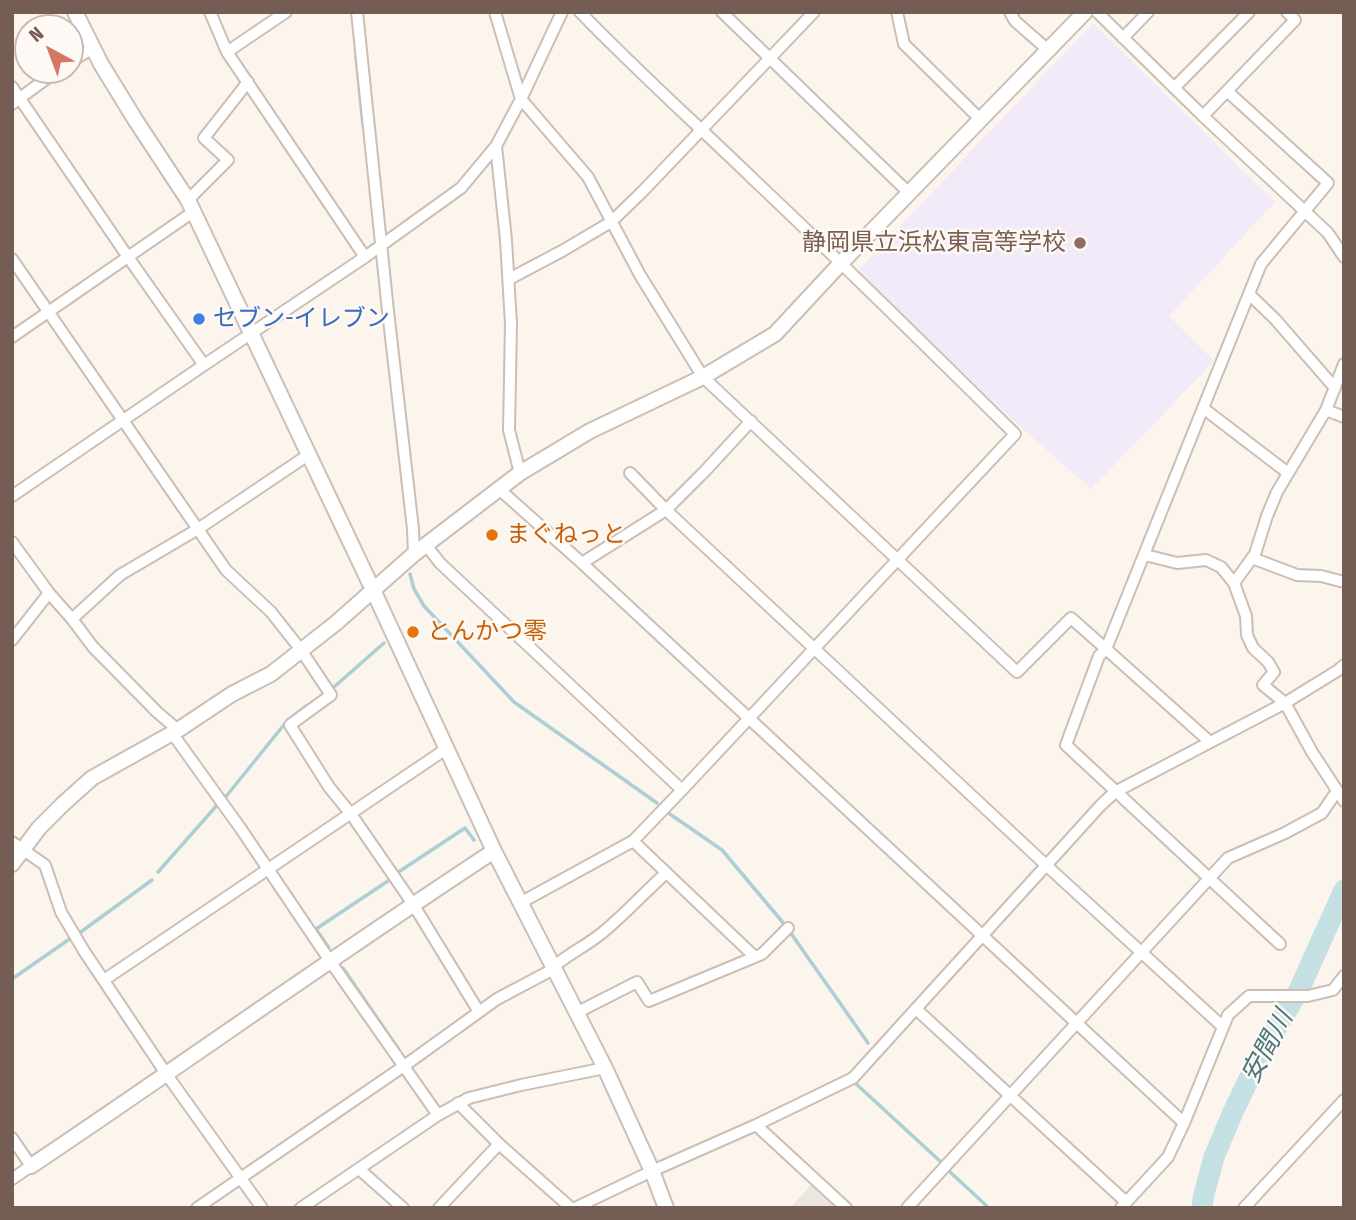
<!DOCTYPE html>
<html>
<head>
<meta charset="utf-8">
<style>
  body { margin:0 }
  #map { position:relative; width:1356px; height:1220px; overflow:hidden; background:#fbf5ee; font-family:"Fira Sans Condensed",sans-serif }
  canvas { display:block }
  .frame { position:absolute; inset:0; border:14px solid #745d53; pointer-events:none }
  .north { position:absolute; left:14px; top:14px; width:70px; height:70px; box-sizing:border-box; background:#fef9f4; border:2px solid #c7bbb4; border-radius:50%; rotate:319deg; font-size:19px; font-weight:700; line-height:28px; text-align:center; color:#745d53 }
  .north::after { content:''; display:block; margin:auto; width:24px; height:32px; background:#d47763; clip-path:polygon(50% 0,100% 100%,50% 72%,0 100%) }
</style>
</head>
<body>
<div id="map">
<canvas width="1356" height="1220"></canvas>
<div class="frame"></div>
<div class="north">N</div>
</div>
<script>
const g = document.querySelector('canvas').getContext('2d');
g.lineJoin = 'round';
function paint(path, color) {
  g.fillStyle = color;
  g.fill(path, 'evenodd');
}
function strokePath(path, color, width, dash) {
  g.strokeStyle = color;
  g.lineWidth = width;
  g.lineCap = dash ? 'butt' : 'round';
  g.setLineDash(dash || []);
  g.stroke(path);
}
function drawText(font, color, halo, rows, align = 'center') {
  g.font = font + ' "Fira Sans Condensed","Noto Sans JP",sans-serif';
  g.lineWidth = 5;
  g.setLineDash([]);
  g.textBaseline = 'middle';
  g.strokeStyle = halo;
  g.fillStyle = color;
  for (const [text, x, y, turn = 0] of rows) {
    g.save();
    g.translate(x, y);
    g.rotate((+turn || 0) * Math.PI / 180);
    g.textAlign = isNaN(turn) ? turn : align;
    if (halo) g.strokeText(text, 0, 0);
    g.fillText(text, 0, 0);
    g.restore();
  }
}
paint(new Path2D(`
  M 811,1185 L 835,1208 L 790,1208 Z`), '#ece6e2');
paint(new Path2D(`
  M 1093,23 L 1275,202 L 1169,316 L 1214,361 L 1091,489 L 1014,421 L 857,272 Z`), '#f2eaf8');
strokePath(new Path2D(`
  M 356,56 L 363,125
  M 410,574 L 414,589 L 424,606 L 514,702 L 657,803
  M 334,687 L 384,643
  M 224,799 L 287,721 L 306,706
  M 667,812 L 722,850 L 785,925
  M 158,872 L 218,804
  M 397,873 L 465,828 L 474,840
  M 790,932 L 868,1043
  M 78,934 L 152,880
  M 329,948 L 316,929 L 391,879
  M 343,968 L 399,1050
  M 12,979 L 71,938
  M 857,1079 L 854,1082 L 941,1162
  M 950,1172 L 989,1208
  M 293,1208 L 300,1203`), '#abcfd3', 3.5);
strokePath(new Path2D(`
  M 1202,1208 L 1203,1198 L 1214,1157 L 1233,1112 L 1260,1056 L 1299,990 L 1344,890`), '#c4e0e3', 21);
const minor = new Path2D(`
  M 210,12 L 227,52 L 365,257
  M 357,12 L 388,311 L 413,529 L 414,554
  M 495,12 L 521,99 L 588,177 L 640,275 L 703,377 L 1017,672 L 1071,618 L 1106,649 L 1099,656 L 1066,745 L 1280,944
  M 722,12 L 910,194
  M 897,12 L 904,44 L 980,119
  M 1010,12 L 1015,21 L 1048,50
  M 1097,12 L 1203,116 L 1328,233 L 1344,257
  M 1123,38 L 1148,12
  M 227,52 L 286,12
  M 70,62 L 93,48
  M 12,87 L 128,257 L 204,365
  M 1174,88 L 1249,12
  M 12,104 L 58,70
  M 1203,116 L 1295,20 L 1287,12
  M 496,146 L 506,240 L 511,324 L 509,430 L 520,473
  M 188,200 L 228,160 L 204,138 L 248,82
  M 12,259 L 226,570 L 271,612 L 301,650 L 331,695 L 290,725 L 329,787 L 351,814 L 413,904 L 479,1012 L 404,1066 L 197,1208
  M 509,279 L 562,251 L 611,222 L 642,192 L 814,12
  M 1249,294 L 1275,319 L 1335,388
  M 12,337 L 193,212
  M 1203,408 L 1288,473
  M 1326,410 L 1344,417
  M 630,473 L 666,510 L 1047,866 L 1223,1027
  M 499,489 L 582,563 L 1184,1123
  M 12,496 L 204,365 L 365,257 L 461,188 L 496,146 L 521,99 L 562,12
  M 12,542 L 49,593 L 72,619 L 93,647 L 157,712 L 178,730
  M 426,545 L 440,563 L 682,790
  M 1145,555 L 1177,563 L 1206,560 L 1221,567 L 1234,583 L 1246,616 L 1247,635 L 1253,648 L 1268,662 L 1274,672 L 1263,685 L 1285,703 L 1312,752 L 1344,801
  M 1252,558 L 1297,575 L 1321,576 L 1344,582
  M 582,563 L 666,510 L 705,471 L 751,421
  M 1234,583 L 1255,554 L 1267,516 L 1277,492 L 1326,410 L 1344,364
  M 72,619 L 120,575 L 198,529 L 308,455
  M 12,640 L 49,593
  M 172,733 L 241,829 L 330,961 L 438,1115 L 469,1098 L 521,1085 L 605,1068
  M 1210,742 L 1106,649 L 1261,264 L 1328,183 L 1227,91
  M 633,841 L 755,957
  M 12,842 L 45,865 L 61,912 L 84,951 L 167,1075 L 262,1208
  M 520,903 L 633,841 L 682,790 L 1015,434 C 928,348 841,262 752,178 C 695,123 635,69 580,12
  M 104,980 L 446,749
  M 916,1009 L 1126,1202
  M 479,1012 L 497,999 L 548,972 C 562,957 585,947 602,933 C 624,915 644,893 666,873
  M 578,1012 L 637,982 L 649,1001 L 762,954 L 788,928
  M 458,1103 L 499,1144 L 571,1208
  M 756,1125 L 846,1208
  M 12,1138 L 31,1166 L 12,1179
  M 359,1169 L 403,1208
  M 301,1208 L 438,1115
  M 439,1208 L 499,1144
  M 575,1208 L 652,1171 L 756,1125 L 853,1078 L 1101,805 L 1115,792 L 1285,703 L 1337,671 L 1344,665
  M 907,1208 L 1228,858 L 1285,833 L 1322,813 L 1337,791
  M 1121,1208 L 1168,1157 L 1184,1123 L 1228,1015 L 1249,996 L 1308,996 L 1333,990 L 1344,976
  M 1244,1208 L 1344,1100`);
const tertiary = new Path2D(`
  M 75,12 L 101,64 L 136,121 L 188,200 L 373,590 L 494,851 L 605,1068 L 652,1171 L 666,1208
  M 12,864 L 39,828 L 63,804 L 92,778 L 178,730 L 232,694 L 271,674 L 336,623 L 414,554 L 520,473 L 590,431 L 703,377 L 775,334 L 841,263 L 1085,12
  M 31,1166 C 186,1062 338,953 494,851`);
strokePath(minor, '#cdbeb4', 14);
strokePath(tertiary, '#cdbeb4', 18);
strokePath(minor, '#fff', 10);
strokePath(tertiary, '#fff', 14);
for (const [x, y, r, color] of [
  [1080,243,7,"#8d6e63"],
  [199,319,7,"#3f7fe0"],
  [492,535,7,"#e8710a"],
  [413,632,7,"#e8710a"]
]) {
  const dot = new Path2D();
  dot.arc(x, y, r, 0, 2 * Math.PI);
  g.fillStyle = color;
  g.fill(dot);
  strokePath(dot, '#fef9f4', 2.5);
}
drawText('24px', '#785e54', '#fef9f4', [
  ["静岡県立浜松東高等学校",1066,243]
], 'right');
drawText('24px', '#366cbe', '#fef9f4', [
  ["セブン-イレブン",213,319]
], 'left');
drawText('24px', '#c56008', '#fef9f4', [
  ["まぐねっと",506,535],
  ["とんかつ零",427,632]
], 'left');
drawText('italic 26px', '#4b777e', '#fef9f4', [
  ["安間川",1268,1047,-62]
]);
</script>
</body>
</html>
